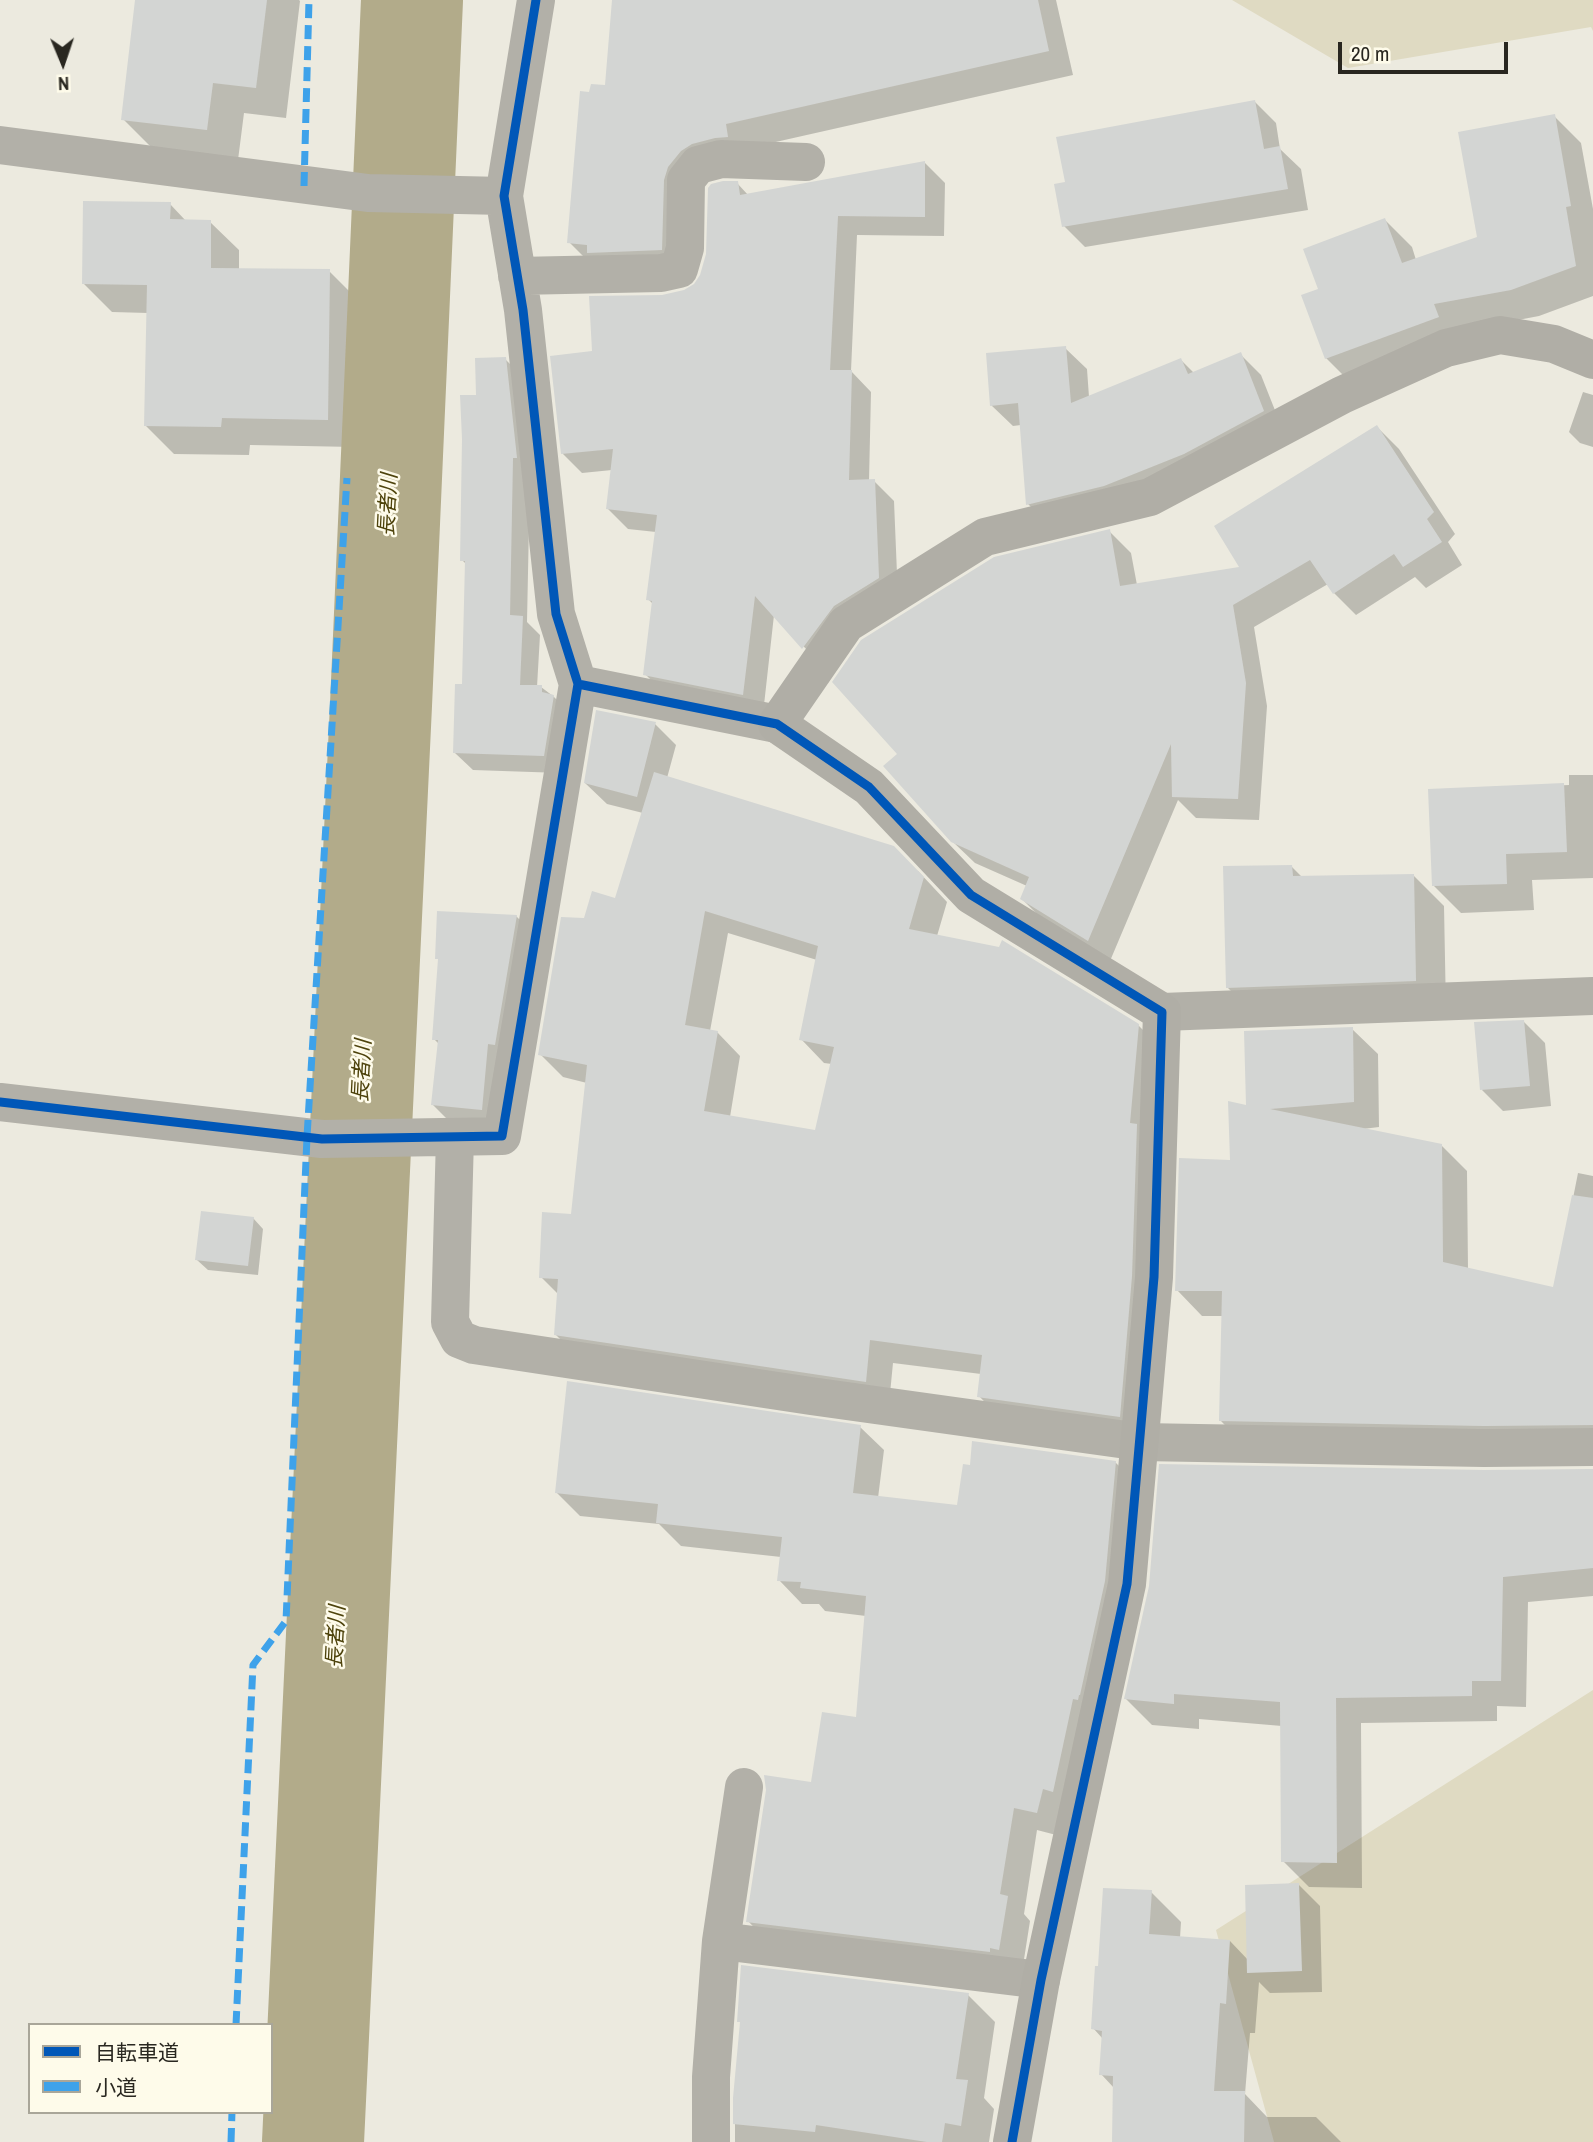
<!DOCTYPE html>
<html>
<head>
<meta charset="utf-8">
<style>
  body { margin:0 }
  #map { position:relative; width:1593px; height:2142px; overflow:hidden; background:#eceadf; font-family:"Archivo Narrow","Noto Sans JP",sans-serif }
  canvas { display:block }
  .legend { position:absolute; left:28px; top:2023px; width:245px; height:91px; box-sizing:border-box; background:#fefbea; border:2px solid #a9a699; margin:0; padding:9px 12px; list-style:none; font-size:21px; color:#292720 }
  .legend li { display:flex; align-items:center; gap:14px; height:35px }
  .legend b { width:35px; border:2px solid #a9a699 }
  .north { position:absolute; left:28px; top:28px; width:70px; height:70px; -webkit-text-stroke:5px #fefbea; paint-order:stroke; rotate:178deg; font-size:19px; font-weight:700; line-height:28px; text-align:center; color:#292720 }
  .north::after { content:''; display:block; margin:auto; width:24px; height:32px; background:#292720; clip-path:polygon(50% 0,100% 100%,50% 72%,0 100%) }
  .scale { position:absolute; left:1338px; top:42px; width:170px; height:32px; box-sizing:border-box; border:4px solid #292720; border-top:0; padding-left:9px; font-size:21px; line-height:24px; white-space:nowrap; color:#292720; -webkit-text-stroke:5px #fefbea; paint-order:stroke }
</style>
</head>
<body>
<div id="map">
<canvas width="1593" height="2142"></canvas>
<ul class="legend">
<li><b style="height:9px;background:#0057b8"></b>自転車道</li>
<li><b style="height:9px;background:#3ea2ea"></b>小道</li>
</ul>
<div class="north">N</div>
<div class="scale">20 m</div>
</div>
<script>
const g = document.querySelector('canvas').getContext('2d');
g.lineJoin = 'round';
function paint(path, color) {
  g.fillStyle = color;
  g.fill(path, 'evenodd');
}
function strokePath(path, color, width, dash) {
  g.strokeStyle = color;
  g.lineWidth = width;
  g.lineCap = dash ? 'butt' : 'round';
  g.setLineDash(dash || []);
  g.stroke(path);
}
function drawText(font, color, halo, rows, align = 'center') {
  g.font = font + ' "Archivo Narrow","Noto Sans JP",sans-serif';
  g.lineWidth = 5;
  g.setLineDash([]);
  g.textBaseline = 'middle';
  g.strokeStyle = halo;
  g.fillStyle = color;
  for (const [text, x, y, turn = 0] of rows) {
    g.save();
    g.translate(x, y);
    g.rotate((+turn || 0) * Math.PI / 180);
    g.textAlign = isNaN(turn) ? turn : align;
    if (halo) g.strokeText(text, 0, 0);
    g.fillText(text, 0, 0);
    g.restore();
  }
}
paint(new Path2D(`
  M 1232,0 L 1593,0 L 1593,31 L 1591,27 L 1348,68 Z
  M 1593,1690 L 1593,2142 L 1274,2142 L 1216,1930 Z`), '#dfdac2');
paint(new Path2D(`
  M 137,0 L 299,0 L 300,1 L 286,118 L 244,113 L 238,160 L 154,150 L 123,119 Z
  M 614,0 L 1056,0 L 1073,75 L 749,148 L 705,176 L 686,274 L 594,267 L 569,242 L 591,94 L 607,87 Z
  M 1255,102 L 1276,123 L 1280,149 L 1301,169 L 1308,210 L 1085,247 L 1064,226 L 1067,184 Z
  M 1554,116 L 1581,143 L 1593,209 L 1593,296 L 1539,316 L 1460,331 L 1353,385 L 1326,358 L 1320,290 L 1385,220 L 1412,247 L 1416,260 L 1478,238 Z
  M 925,163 L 945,183 L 944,236 L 857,235 L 851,371 L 871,392 L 869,481 L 874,481 L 894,501 L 898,598 L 823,667 L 774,615 L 763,714 L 665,694 L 645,674 L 653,604 L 648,599 L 656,532 L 628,529 L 608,509 L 612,470 L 582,473 L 562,453 L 594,353 L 662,297 L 684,292 L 696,286 L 702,276 L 737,183 L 749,196 Z
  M 170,204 L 186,221 L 210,222 L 239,250 L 239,270 L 329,271 L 357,299 L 355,447 L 250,445 L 249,455 L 174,454 L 145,425 L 148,313 L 112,312 L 84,284 Z
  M 1065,348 L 1087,369 L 1089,397 L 1181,360 L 1194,373 L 1240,354 L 1261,375 L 1284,433 L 1049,525 L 1028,504 L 1021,425 L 1013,426 L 991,405 Z
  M 505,359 L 523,377 L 530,475 L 527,622 L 540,635 L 537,687 L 541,687 L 553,696 L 571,714 L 561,773 L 473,770 L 455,753 L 463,686 L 466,564 L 462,560 L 478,396 Z
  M 1583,392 L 1593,395 L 1593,447 L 1580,443 L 1569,432 Z
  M 1377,427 L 1399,449 L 1455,534 L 1448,542 L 1462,565 L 1426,588 L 1415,577 L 1356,615 L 1334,593 L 1328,584 L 1254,627 L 1267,706 L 1259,820 L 1196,818 L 1178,800 L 1110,961 L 1044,921 L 1022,899 L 1027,886 L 975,863 L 952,841 L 899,754 L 1109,531 L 1131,553 L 1137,585 L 1242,568 Z
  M 655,724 L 676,745 L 667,778 L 918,871 L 947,902 L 937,936 L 1138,1025 L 1162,1049 L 1143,1439 L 1002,1420 L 979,1396 L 981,1374 L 893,1363 L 889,1404 L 579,1358 L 555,1334 L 558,1294 L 541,1277 L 573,1216 L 587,1083 L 563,1077 L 540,1054 L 586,920 L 616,900 L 643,813 L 607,804 L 585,783 ZM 728,933 L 817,960 L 801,1039 L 824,1063 L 832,1064 L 816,1132 L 730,1117 L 740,1056 L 717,1032 L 710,1031 Z
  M 1569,775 L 1593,775 L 1593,878 L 1532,880 L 1534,910 L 1461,913 L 1434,886 L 1430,791 L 1569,785 Z
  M 1292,867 L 1303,878 L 1414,876 L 1444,906 L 1446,1011 L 1258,1018 L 1227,987 Z
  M 516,916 L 535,935 L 500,1128 L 451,1123 L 433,1105 L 439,1044 L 434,1039 L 440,961 L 437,958 Z
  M 1524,1022 L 1545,1043 L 1551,1106 L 1503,1111 L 1482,1090 Z
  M 1352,1029 L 1378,1054 L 1379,1127 L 1363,1129 L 1441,1145 L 1467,1171 L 1468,1269 L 1555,1289 L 1578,1173 L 1593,1176 L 1593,1451 L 1246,1447 L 1221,1421 L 1223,1316 L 1202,1316 L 1177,1290 L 1231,1161 L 1247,1107 Z
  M 253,1218 L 263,1229 L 258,1275 L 208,1270 L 197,1260 Z
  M 860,1427 L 884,1450 L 878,1498 L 958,1507 L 1115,1462 L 1139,1486 L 1060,1836 L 1037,1830 L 1024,1914 L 1030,1921 L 1022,1972 L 771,1945 L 748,1921 L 767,1790 L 813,1784 L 858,1719 L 866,1616 L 825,1611 L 819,1604 L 802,1604 L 779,1580 L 781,1557 L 681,1546 L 659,1524 L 580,1516 L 556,1492 Z
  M 1593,1471 L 1593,1596 L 1528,1602 L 1526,1707 L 1497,1706 L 1497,1721 L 1361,1723 L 1362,1888 L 1309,1887 L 1283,1861 L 1282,1726 L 1199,1719 L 1199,1729 L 1152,1725 L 1126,1699 L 1484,1472 Z
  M 1299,1885 L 1320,1906 L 1322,1992 L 1270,1993 L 1259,1982 L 1255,2033 L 1250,2033 L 1245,2094 L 1267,2117 L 1316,2117 L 1341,2142 L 1114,2142 L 1114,2088 L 1101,2074 L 1103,2039 L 1093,2028 L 1151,1892 L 1181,1922 L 1180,1938 L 1230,1941 L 1249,1961 Z
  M 968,1995 L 995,2022 L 984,2098 L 994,2109 L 989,2142 L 735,2142 L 735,2099 L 742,2024 L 739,2021 Z`), '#0003');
strokePath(new Path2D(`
  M 313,2142 L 381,705 L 412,0`), '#b2ab8a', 102);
paint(new Path2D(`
  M 135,0 L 267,0 L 256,88 L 213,83 L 207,130 L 121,120 Z
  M 612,0 L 1038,0 L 1049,51 L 726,124 L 728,137 L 715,138 L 692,144 L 681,151 L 668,167 L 664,180 L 662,250 L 587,253 L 587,245 L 567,243 L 580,91 L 589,92 L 591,84 L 605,85 Z
  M 1255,100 L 1264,149 L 1280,146 L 1288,189 L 1062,227 L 1054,184 L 1065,182 L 1056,137 Z
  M 1555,114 L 1571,206 L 1566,207 L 1576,266 L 1511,290 L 1434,304 L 1439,317 L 1325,359 L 1301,295 L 1318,289 L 1303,249 L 1385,218 L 1402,263 L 1477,237 L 1458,132 Z
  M 925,161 L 925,217 L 838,216 L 830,370 L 852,370 L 849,480 L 875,479 L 879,578 L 834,606 L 802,649 L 755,596 L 743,695 L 643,675 L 652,601 L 646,600 L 657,515 L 606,509 L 613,449 L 561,454 L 550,356 L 592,351 L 589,296 L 662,295 L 684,290 L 694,284 L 700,275 L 706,254 L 708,188 L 711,184 L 723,181 L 738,181 L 740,195 Z
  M 83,201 L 171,202 L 170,219 L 211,220 L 211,268 L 330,269 L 328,420 L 222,418 L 221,427 L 144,426 L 147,285 L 82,284 Z
  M 1066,346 L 1071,403 L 1181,358 L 1188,374 L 1241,352 L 1264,411 L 1184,454 L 1104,486 L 1026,505 L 1018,403 L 990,406 L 986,353 Z
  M 506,357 L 517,458 L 513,458 L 510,615 L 523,616 L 520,685 L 542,685 L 542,692 L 554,695 L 544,756 L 453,753 L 455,684 L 462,684 L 465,561 L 460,561 L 462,439 L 460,395 L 476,395 L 475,358 Z
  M 1377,425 L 1434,512 L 1427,519 L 1442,542 L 1403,567 L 1394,554 L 1333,594 L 1310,560 L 1233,605 L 1246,683 L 1238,799 L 1172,797 L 1171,744 L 1088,941 L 1020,899 L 1029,877 L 951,842 L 883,766 L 897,754 L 832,682 L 861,640 L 994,557 L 1110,529 L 1120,586 L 1239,567 L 1214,526 Z
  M 596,710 L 656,722 L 637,797 L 584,783 Z
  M 654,772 L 894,846 L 924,877 L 909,929 L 999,947 L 1002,940 L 1139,1024 L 1130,1123 L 1137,1124 L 1132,1276 L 1120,1417 L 977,1397 L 982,1355 L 870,1340 L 866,1382 L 554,1335 L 558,1279 L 539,1278 L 542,1212 L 571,1214 L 587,1065 L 538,1055 L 561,917 L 584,918 L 592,891 L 615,898 ZM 705,911 L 818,946 L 799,1040 L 834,1047 L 815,1130 L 704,1111 L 718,1031 L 685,1025 Z
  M 1564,783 L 1567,852 L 1506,854 L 1507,884 L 1432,886 L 1428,789 Z
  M 1292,865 L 1293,876 L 1414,874 L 1416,981 L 1226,988 L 1223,866 Z
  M 437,911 L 517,915 L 495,1045 L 488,1044 L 482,1110 L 431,1105 L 438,1040 L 432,1040 L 438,959 L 435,959 Z
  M 1524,1020 L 1530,1086 L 1480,1090 L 1474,1022 Z
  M 1353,1027 L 1354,1102 L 1270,1109 L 1442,1144 L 1443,1262 L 1553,1287 L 1572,1195 L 1593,1198 L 1593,1425 L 1484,1426 L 1219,1421 L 1222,1291 L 1175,1291 L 1179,1158 L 1230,1160 L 1228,1101 L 1246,1105 L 1244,1031 Z
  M 201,1211 L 254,1217 L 248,1266 L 195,1260 Z
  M 567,1381 L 861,1425 L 853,1493 L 957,1505 L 963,1464 L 970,1465 L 972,1441 L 1116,1461 L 1105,1581 L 1080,1695 L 1079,1695 L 1078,1700 L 1073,1699 L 1053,1792 L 1043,1789 L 1037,1813 L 1014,1808 L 1000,1894 L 1008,1896 L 999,1950 L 990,1948 L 990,1952 L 746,1922 L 766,1790 L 764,1775 L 811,1782 L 822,1712 L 856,1717 L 866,1596 L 800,1588 L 801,1582 L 777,1581 L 782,1537 L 656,1523 L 658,1504 L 555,1493 Z
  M 1159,1464 L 1484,1470 L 1593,1469 L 1593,1568 L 1503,1577 L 1501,1681 L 1472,1681 L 1472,1696 L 1336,1698 L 1337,1863 L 1281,1862 L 1280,1702 L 1174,1694 L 1174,1704 L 1124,1699 L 1149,1586 Z
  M 1299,1883 L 1302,1971 L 1247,1973 L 1245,1885 Z
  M 1103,1888 L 1152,1890 L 1149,1934 L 1230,1940 L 1226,2004 L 1220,2003 L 1214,2091 L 1245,2091 L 1244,2142 L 1112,2142 L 1113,2076 L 1099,2075 L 1102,2031 L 1091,2029 L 1095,1966 L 1098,1966 Z
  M 741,1965 L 969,1993 L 956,2079 L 968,2080 L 961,2126 L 945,2123 L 942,2142 L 927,2142 L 816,2125 L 815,2132 L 733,2124 L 733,2098 L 740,2022 L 737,2022 Z`), '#d3d5d3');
strokePath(new Path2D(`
  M 0,145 L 368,193 L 504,196
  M 517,276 L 661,273 L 679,269 L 685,248 L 686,180 L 698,165 L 721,159 L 806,162
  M 578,684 L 777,724
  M 1162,1012 L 1593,996
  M 0,1102 L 322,1139 L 502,1136 L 578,684 L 556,614 L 523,310 L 504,196 L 536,0
  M 455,1137 L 450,1322 L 459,1339 L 474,1345 L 811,1396 L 1141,1442 L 1484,1448 L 1593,1447
  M 721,1941 L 1041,1980
  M 711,2142 L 711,2077 L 721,1941 L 744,1787`), '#b2b0a8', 38);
strokePath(new Path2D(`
  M 1012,2142 L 1041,1980 L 1127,1584 L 1154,1277 L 1162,1012 L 971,895 L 869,787 L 777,724 L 846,624 L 985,537 L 1150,497 L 1342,395 L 1446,348 L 1500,335 L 1554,344 L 1593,360`), '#b0aea6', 38);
strokePath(new Path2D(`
  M 304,186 L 309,0
  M 236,2025 L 253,1665 L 286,1621 L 307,1137 L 347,478
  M 231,2142 L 232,2112`), '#3ea2ea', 7, [14, 7]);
strokePath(new Path2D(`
  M 578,684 L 777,724 L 869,787 L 971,895 L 1162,1012 L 1154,1277 L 1127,1584 L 1041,1980 L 1012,2142
  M 0,1102 L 322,1139 L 502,1136 L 578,684 L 556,614 L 523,310 L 504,196 L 536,0`), '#0057b8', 9);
drawText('italic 21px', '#4e430c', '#fefbea', [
  ["長者川",389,505,-87],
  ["長者川",363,1071,-87],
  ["長者川",337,1637,-87]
]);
</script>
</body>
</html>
